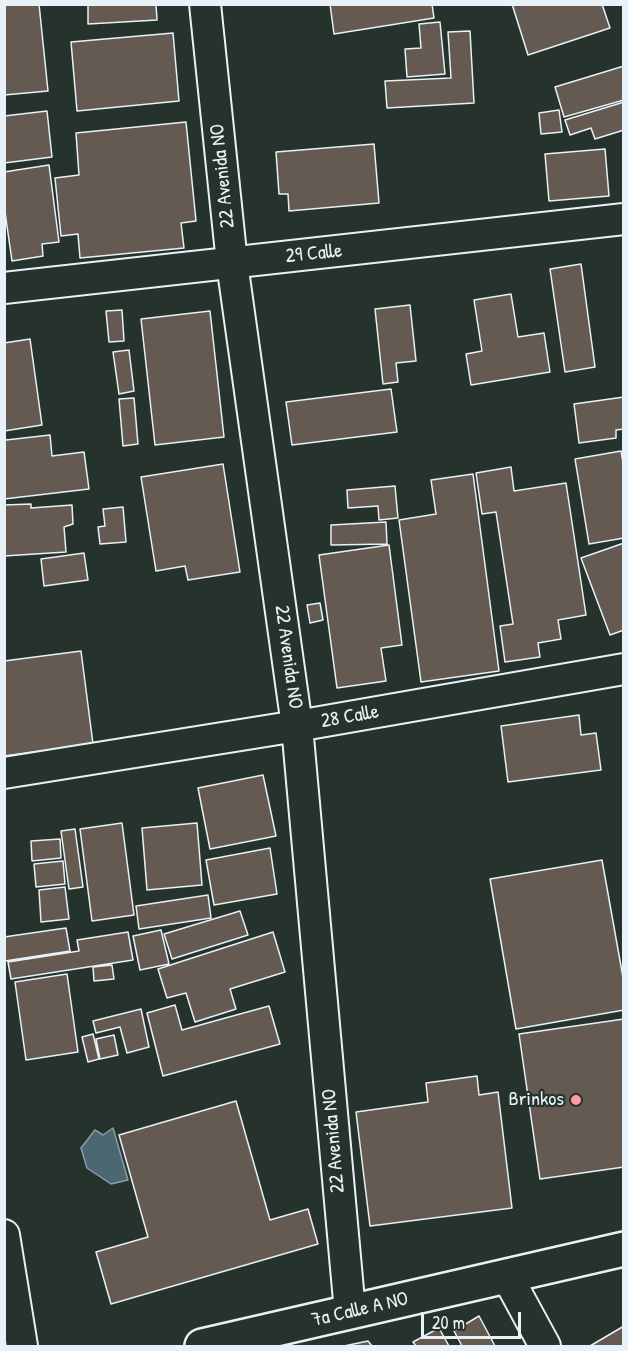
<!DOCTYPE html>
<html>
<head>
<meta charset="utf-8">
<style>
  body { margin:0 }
  #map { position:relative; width:628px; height:1351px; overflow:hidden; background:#26332d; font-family:"Patrick Hand",sans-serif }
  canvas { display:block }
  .frame { position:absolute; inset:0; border:6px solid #e8f1f8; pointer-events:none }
  .scale { position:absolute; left:421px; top:1312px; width:100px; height:27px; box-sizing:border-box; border:3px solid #e8f1f8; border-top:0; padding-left:8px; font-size:18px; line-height:21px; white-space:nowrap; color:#e8f1f8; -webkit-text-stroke:4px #26332d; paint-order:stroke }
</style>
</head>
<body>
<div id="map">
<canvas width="628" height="1351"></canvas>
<div class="frame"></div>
<div class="scale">20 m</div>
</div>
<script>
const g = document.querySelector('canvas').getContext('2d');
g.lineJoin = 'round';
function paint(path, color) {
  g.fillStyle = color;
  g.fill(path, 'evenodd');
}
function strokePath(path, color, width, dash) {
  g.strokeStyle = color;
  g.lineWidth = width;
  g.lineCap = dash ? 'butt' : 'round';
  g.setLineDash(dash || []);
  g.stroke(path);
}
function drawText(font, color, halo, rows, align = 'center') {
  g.font = font + ' "Patrick Hand",sans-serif';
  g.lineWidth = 4.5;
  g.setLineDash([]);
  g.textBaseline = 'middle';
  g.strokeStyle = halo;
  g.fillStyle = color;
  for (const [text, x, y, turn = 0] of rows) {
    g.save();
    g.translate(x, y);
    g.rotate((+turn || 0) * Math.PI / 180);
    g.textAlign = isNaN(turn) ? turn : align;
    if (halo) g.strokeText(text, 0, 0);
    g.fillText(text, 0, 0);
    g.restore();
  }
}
const water = new Path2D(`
  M 113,1128 L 128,1180 L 111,1184 L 87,1168 L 81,1148 L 95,1130 L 103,1135 Z`);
paint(water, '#4b6771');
strokePath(water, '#8a9ea7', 1.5);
const building = new Path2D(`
  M 4,4 L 39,4 L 48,91 L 4,95 Z
  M 88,4 L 156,4 L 157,20 L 88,24 Z
  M 330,4 L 432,4 L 434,18 L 334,34 Z
  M 512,4 L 602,4 L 610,28 L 528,55 Z
  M 440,22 L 445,74 L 407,77 L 405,49 L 421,48 L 419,24 Z
  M 470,31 L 474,103 L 387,108 L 385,81 L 451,78 L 448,32 Z
  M 173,33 L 179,101 L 77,111 L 71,42 Z
  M 624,66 L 624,100 L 564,117 L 555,87 Z
  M 624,102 L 624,130 L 595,139 L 591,128 L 570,135 L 565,120 Z
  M 559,110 L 562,132 L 541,134 L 539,113 Z
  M 47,111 L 52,157 L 4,163 L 4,116 Z
  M 186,122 L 196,221 L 181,223 L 184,248 L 80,258 L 78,234 L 61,236 L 55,178 L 79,175 L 76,133 Z
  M 374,144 L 379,203 L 289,211 L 288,194 L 279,194 L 276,152 Z
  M 605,149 L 609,196 L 549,201 L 545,154 Z
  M 49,165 L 59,242 L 42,244 L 43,256 L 12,261 L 4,205 L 4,172 Z
  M 581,264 L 595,367 L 565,372 L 550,269 Z
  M 511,294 L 518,337 L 544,333 L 550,372 L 471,385 L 466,354 L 482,351 L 474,300 Z
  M 410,305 L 416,361 L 396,363 L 398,382 L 383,384 L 375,309 Z
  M 122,310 L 124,341 L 109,342 L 106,311 Z
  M 210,311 L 224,437 L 155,445 L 141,319 Z
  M 30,339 L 42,425 L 4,431 L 4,343 Z
  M 129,350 L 134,391 L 119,394 L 113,352 Z
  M 391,389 L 397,432 L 292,445 L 286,402 Z
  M 624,397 L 624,429 L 616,430 L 616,438 L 579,443 L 574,404 Z
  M 134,398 L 138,444 L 123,446 L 119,399 Z
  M 4,435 L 6,440 L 50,435 L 52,456 L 84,452 L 89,489 L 4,499 Z
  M 621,451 L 624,468 L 624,538 L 589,544 L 575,459 Z
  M 223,464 L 240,572 L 188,580 L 185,566 L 156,571 L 141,477 Z
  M 511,467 L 514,491 L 566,483 L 586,615 L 558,620 L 561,639 L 538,643 L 540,657 L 505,662 L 500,626 L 513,624 L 496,512 L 482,514 L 476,473 Z
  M 473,474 L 499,671 L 421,682 L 399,520 L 436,514 L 431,480 Z
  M 395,486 L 398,518 L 379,520 L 378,506 L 348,508 L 347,490 Z
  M 31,504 L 31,508 L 72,505 L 73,524 L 64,527 L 66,552 L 4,556 L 4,505 Z
  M 123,507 L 126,542 L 100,544 L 98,527 L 105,526 L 103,509 Z
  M 386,522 L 387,544 L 331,545 L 331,525 Z
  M 624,543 L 624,630 L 610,635 L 581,558 Z
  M 389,545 L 402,645 L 381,648 L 386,681 L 337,688 L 319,555 Z
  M 84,553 L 88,580 L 44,586 L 41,559 Z
  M 320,603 L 323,620 L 310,623 L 307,605 Z
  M 81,651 L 93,744 L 4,756 L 4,661 Z
  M 579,715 L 581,735 L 596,733 L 601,770 L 508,782 L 501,726 Z
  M 263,775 L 276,836 L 210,849 L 198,788 Z
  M 122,823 L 134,915 L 92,921 L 80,829 Z
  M 197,823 L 202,885 L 147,890 L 142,828 Z
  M 75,829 L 83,887 L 69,889 L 61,831 Z
  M 60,839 L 61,858 L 32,861 L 31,841 Z
  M 270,848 L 277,894 L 214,905 L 206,860 Z
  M 602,860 L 624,983 L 624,1010 L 516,1029 L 490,879 Z
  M 63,861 L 65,884 L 36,887 L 34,864 Z
  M 65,887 L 69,919 L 41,922 L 39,890 Z
  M 208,895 L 211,918 L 139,929 L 136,906 Z
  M 240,911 L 248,935 L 172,959 L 164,934 Z
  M 66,928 L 70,951 L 5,961 L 4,937 Z
  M 161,930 L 169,964 L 140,970 L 133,936 Z
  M 128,932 L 133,960 L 11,979 L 8,962 L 79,951 L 77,940 Z
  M 273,932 L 285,972 L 230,989 L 236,1009 L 195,1022 L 186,993 L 167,998 L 158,969 Z
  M 112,965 L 114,979 L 94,981 L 93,967 Z
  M 67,974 L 78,1052 L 26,1060 L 15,982 Z
  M 175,1005 L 182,1030 L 269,1006 L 280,1044 L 163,1076 L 147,1013 Z
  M 141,1009 L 149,1047 L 127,1053 L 120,1027 L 96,1033 L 93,1021 Z
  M 624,1019 L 624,1167 L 540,1179 L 519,1034 Z
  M 93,1034 L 99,1059 L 88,1062 L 82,1037 Z
  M 114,1035 L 118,1055 L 100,1059 L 96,1039 Z
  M 477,1076 L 479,1095 L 498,1092 L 512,1208 L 370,1226 L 356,1112 L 428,1102 L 426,1083 Z
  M 236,1101 L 270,1220 L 308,1209 L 318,1244 L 111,1304 L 96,1252 L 148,1237 L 119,1135 Z
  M 479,1316 L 495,1346 L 462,1346 L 454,1331 Z
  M 624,1326 L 624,1346 L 590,1346 Z
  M 439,1328 L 449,1346 L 416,1346 L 413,1342 Z
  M 368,1341 L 372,1346 L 344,1346 Z`);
paint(building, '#655a51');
strokePath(building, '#e8f1f8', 1.5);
const minor = new Path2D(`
  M 205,4 L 232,263 L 297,726 L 350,1312
  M 4,288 L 624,219
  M 4,773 L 297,726 L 624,669
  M 4,1235 L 22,1346
  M 507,1276 L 545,1346`);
const tertiary = new Path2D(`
  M 202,1346 L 624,1249`);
strokePath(minor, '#e8f1f8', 34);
strokePath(tertiary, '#e8f1f8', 38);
strokePath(minor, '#26332d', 30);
strokePath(tertiary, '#26332d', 33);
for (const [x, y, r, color] of [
  [576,1100,6,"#ff9aa2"]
]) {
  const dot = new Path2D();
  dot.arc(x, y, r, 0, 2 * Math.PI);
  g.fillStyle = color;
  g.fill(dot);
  strokePath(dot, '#26332d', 2);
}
drawText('20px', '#e8f1f8', '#26332d', [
  ["22 Avenida NO",223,176,-96],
  ["29 Calle",314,254,-6],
  ["22 Avenida NO",288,657,82],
  ["28 Calle",350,717,-10],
  ["22 Avenida NO",334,1141,-95],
  ["7a Calle A NO",360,1310,-13]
]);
drawText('20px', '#e8f1f8', '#26332d', [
  ["Brinkos",564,1100]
], 'right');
</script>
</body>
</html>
